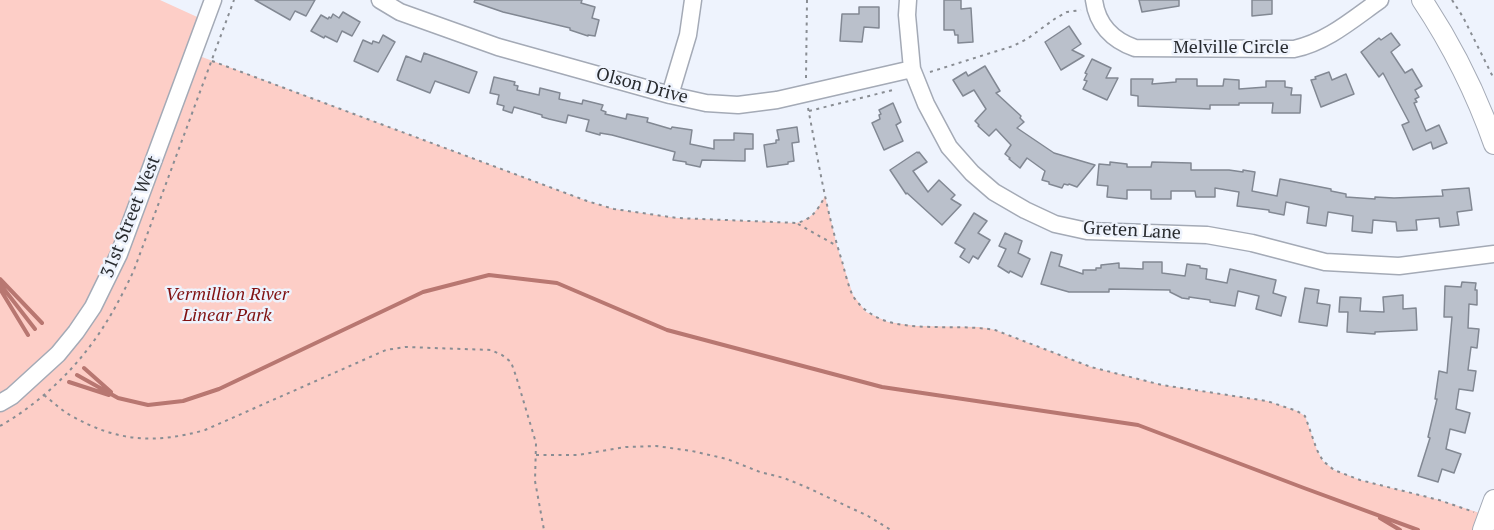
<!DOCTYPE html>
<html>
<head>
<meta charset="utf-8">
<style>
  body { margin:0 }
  canvas { display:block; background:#eef3fd }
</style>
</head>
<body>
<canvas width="1494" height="530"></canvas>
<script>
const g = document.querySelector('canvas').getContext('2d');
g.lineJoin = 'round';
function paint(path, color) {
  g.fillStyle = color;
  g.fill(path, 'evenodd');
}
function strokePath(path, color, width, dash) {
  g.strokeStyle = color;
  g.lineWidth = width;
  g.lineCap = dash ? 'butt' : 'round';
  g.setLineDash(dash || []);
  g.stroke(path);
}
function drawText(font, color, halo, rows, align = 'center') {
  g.font = font + ' "PT Serif",serif';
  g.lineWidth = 5;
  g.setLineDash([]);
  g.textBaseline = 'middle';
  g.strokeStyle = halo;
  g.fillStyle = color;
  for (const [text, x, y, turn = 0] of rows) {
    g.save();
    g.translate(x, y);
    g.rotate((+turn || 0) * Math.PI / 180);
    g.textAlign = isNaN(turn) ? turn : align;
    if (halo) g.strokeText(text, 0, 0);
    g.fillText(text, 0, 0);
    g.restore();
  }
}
paint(new Path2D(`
  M 0,0 L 160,0 L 206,21 L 194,54 L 587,201 L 614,209 L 677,218 L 796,223 C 812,219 817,210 825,196 L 837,246 L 853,295 L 866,312 L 888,322 L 916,326 L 980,327 L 995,330 L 1091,367 L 1162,385 L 1267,401 L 1297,411 L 1305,416 L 1317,450 L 1323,461 L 1334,470 L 1360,480 L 1439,500 L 1489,516 L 1483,530 L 0,530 Z`), '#fdcec7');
strokePath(new Path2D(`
  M 0,279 L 42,323
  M 0,284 L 35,329
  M 0,289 L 28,335
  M 84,368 L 111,392
  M 77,375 L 118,398 L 148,405 L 183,401 L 219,389 L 423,292 L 489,275 L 557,283 L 667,330 L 882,387 L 1138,425 L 1304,488 L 1418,530
  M 69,382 L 109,395
  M 1380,518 L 1400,530`), '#b87771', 4);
const building = new Path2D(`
  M 255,0 L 315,0 L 306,16 L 295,11 L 290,20 Z
  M 475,0 L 582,0 L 581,3 L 595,7 L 592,18 L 599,20 L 595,36 L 588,35 L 588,36 L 570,30 L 570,28 L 503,12 L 474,2 Z
  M 944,0 L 961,0 L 961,9 L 971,8 L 973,42 L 958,43 L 958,35 L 955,35 L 954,30 L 944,30 Z
  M 1139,0 L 1179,0 L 1179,6 L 1142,12 Z
  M 1252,0 L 1272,0 L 1272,14 L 1252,16 Z
  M 859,7 L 879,7 L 879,28 L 864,27 L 862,42 L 840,41 L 842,14 L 859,14 Z
  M 343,12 L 360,22 L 352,36 L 342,31 L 337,42 L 325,36 L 324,38 L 311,31 L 321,15 L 328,19 L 329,17 L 331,18 L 333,14 L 339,18 Z
  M 1069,26 L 1081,44 L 1072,50 L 1084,56 L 1061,70 L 1045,42 Z
  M 1391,33 L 1400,45 L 1391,52 L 1405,73 L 1412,69 L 1422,86 L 1415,90 L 1419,97 L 1415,99 L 1417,102 L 1414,103 L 1426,131 L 1439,125 L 1447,143 L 1433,149 L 1431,142 L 1413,150 L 1402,125 L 1409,122 L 1383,73 L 1379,77 L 1361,52 L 1379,38 L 1381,40 Z
  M 383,35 L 395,42 L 378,72 L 354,61 L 363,40 L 372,44 L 373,41 L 379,43 Z
  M 424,53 L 477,72 L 469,93 L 435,81 L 430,93 L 397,80 L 406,56 L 421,62 Z
  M 1092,59 L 1111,68 L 1106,78 L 1118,78 L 1107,100 L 1083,89 L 1087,81 L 1084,80 L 1087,74 L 1085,73 Z
  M 985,66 L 1000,91 L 996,93 L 1021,116 L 1020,118 L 1024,122 L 1017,128 L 1054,153 L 1095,165 L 1077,187 L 1069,184 L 1068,185 L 1064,184 L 1062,188 L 1049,184 L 1049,182 L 1042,180 L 1045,171 L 1027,158 L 1020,168 L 1009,159 L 1010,158 L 1005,154 L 1011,145 L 996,129 L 989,136 L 978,126 L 979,125 L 975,121 L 986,109 L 974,90 L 963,96 L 953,80 L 966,72 L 968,76 Z
  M 1329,72 L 1332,80 L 1346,74 L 1354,94 L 1321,107 L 1311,80 L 1316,79 L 1315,77 Z
  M 494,77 L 515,82 L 514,85 L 518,86 L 517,90 L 539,95 L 540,88 L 560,93 L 559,99 L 582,104 L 583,100 L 603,105 L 601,110 L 606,112 L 605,114 L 626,119 L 627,114 L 648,118 L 647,122 L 671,129 L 672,127 L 692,130 L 690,144 L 714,149 L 714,140 L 734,140 L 734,133 L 753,134 L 753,149 L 745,149 L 745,161 L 702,160 L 700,167 L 686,164 L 686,162 L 673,160 L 675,152 L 612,135 L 600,133 L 600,135 L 586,131 L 589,120 L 568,115 L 566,123 L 549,119 L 542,117 L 542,115 L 514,107 L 512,113 L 503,110 L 504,106 L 497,104 L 499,95 L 490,93 Z
  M 1131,79 L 1153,79 L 1152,84 L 1176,82 L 1176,79 L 1197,79 L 1197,86 L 1223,86 L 1224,79 L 1239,80 L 1239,89 L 1266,87 L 1266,81 L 1285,81 L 1285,87 L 1292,88 L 1291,95 L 1301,95 L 1300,113 L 1272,113 L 1273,103 L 1239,103 L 1239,105 L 1210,105 L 1210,109 L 1138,106 L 1138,96 L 1131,95 Z
  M 893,103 L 901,122 L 896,125 L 903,141 L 884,150 L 872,123 L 880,119 L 879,115 L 881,114 L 879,110 Z
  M 797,127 L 799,142 L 792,143 L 794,161 L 788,162 L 788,164 L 767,167 L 764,145 L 776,143 L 776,140 L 779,140 L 777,130 Z
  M 917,152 L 918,153 L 919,152 L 927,162 L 913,171 L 928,192 L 939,180 L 955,195 L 951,199 L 961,205 L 942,225 L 907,193 L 906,194 L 890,170 Z
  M 1110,162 L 1127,164 L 1127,167 L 1151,167 L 1152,162 L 1191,163 L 1191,170 L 1229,170 L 1243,172 L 1243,170 L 1255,172 L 1252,191 L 1277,196 L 1280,179 L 1331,189 L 1331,191 L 1346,194 L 1346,197 L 1375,199 L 1375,197 L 1394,198 L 1443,196 L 1442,190 L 1469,188 L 1472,210 L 1457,212 L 1459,225 L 1440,227 L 1439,218 L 1416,220 L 1417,230 L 1397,231 L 1396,222 L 1373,220 L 1372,233 L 1352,231 L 1353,216 L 1328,212 L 1326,226 L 1307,223 L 1309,207 L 1286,202 L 1284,215 L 1269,212 L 1269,210 L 1237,206 L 1239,192 L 1215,188 L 1215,197 L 1196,197 L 1195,191 L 1171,191 L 1171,199 L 1151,199 L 1151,190 L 1127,190 L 1127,199 L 1107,197 L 1108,186 L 1097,185 L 1099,164 L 1110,165 Z
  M 974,213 L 987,221 L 978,233 L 990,240 L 978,259 L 973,256 L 969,263 L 960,257 L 965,249 L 955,243 Z
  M 1005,233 L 1022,241 L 1018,253 L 1030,259 L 1022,277 L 1010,271 L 1009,273 L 998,266 L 1006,249 L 999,246 Z
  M 1051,252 L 1062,255 L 1059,266 L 1083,274 L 1083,270 L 1096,270 L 1096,268 L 1101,268 L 1101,265 L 1119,263 L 1119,268 L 1143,269 L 1143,262 L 1162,262 L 1162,273 L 1185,276 L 1187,264 L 1200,266 L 1200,268 L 1207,269 L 1206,279 L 1227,283 L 1230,269 L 1276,280 L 1273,293 L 1286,297 L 1281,316 L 1256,309 L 1259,296 L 1238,291 L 1235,306 L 1210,302 L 1210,300 L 1189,297 L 1189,299 L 1182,298 L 1170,292 L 1170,290 L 1109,289 L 1109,292 L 1069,292 L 1041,284 Z
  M 1462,282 L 1476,283 L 1475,290 L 1477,290 L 1477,305 L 1469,304 L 1468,328 L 1479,329 L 1477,348 L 1471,347 L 1468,370 L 1476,371 L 1473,391 L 1459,389 L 1456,409 L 1470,413 L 1465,433 L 1450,429 L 1446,449 L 1461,454 L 1454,473 L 1442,469 L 1438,482 L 1418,476 L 1430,438 L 1428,437 L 1437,399 L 1435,399 L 1439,371 L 1447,373 L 1452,317 L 1444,317 L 1445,286 L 1461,287 Z
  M 1305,288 L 1319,290 L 1317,303 L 1330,305 L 1327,326 L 1299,322 Z
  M 1403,295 L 1403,309 L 1416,308 L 1417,330 L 1375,332 L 1375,334 L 1347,332 L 1348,312 L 1339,312 L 1340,297 L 1361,298 L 1360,311 L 1384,312 L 1383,297 Z`);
paint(building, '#bac0cb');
strokePath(building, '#828893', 1.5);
const minor = new Path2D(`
  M 380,0 L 400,12 L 498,47 L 670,95 L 706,103 L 738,105 L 777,100 L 912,69
  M 908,0 L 907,15 L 912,69 L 926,104 L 949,147 L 972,173 L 994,192 L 1025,210 L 1055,224 L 1087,231 L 1207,235 L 1252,243 L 1325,262 L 1399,266 L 1494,254
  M 1094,0 C 1097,24 1112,40 1135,48 L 1294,49 C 1327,42 1353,19 1380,0
  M 670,95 L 688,35 L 693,0
  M 0,403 L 12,396 L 58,354 L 76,332 L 93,307 L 119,254 L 213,0`);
const tertiary = new Path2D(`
  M 1422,0 C 1452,45 1476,93 1494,144
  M 1483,530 L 1494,500`);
strokePath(minor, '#a4aab6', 19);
strokePath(tertiary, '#a4aab6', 22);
strokePath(new Path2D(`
  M 1452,0 L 1463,17 L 1494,79
  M 212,61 L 587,201 L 614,209 L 677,218 L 797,223 C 812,219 817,211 824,198
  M 930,72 L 1013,46 L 1027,39 L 1056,18 L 1067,12 L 1081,10
  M 806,78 L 807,0
  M 808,108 C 818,159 826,211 842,261 C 845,272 848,286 853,296 C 861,309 875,318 889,322 C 923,331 960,324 995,330 L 1091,367 L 1162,385 L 1267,401 L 1297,411 L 1305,416 L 1317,450 L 1323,461 L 1334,470 L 1360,480 L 1439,500 L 1474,512
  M 809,111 L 893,90
  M 798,224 L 837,246
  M 44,395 C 53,402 61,410 70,415 C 117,442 155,444 205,430 L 386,350 L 405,347 L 491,350 L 502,355 L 511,362 L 516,376 L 536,443 L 535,481 L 544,530
  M 0,426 C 32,408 65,379 87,350 C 106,326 121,298 134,270 L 234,0
  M 536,455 L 578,455 L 626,447 L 656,446 L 692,451 L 727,459 L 760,472 L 784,478 L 806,487 L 868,516 L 891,530`), '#898d93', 2, [3, 4.5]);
strokePath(minor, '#fff', 16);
strokePath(tertiary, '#fff', 20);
drawText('18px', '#282b2f', '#eef3fd', [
  ["Melville Circle",1231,48],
  ["Olson Drive",642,86,15],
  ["31st Street West",131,217,-68],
  ["Greten Lane",1132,231,3]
]);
drawText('italic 18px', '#801112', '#eef3fd', [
  ["Vermillion River",227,295],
  ["Linear Park",227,316]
]);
</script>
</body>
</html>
